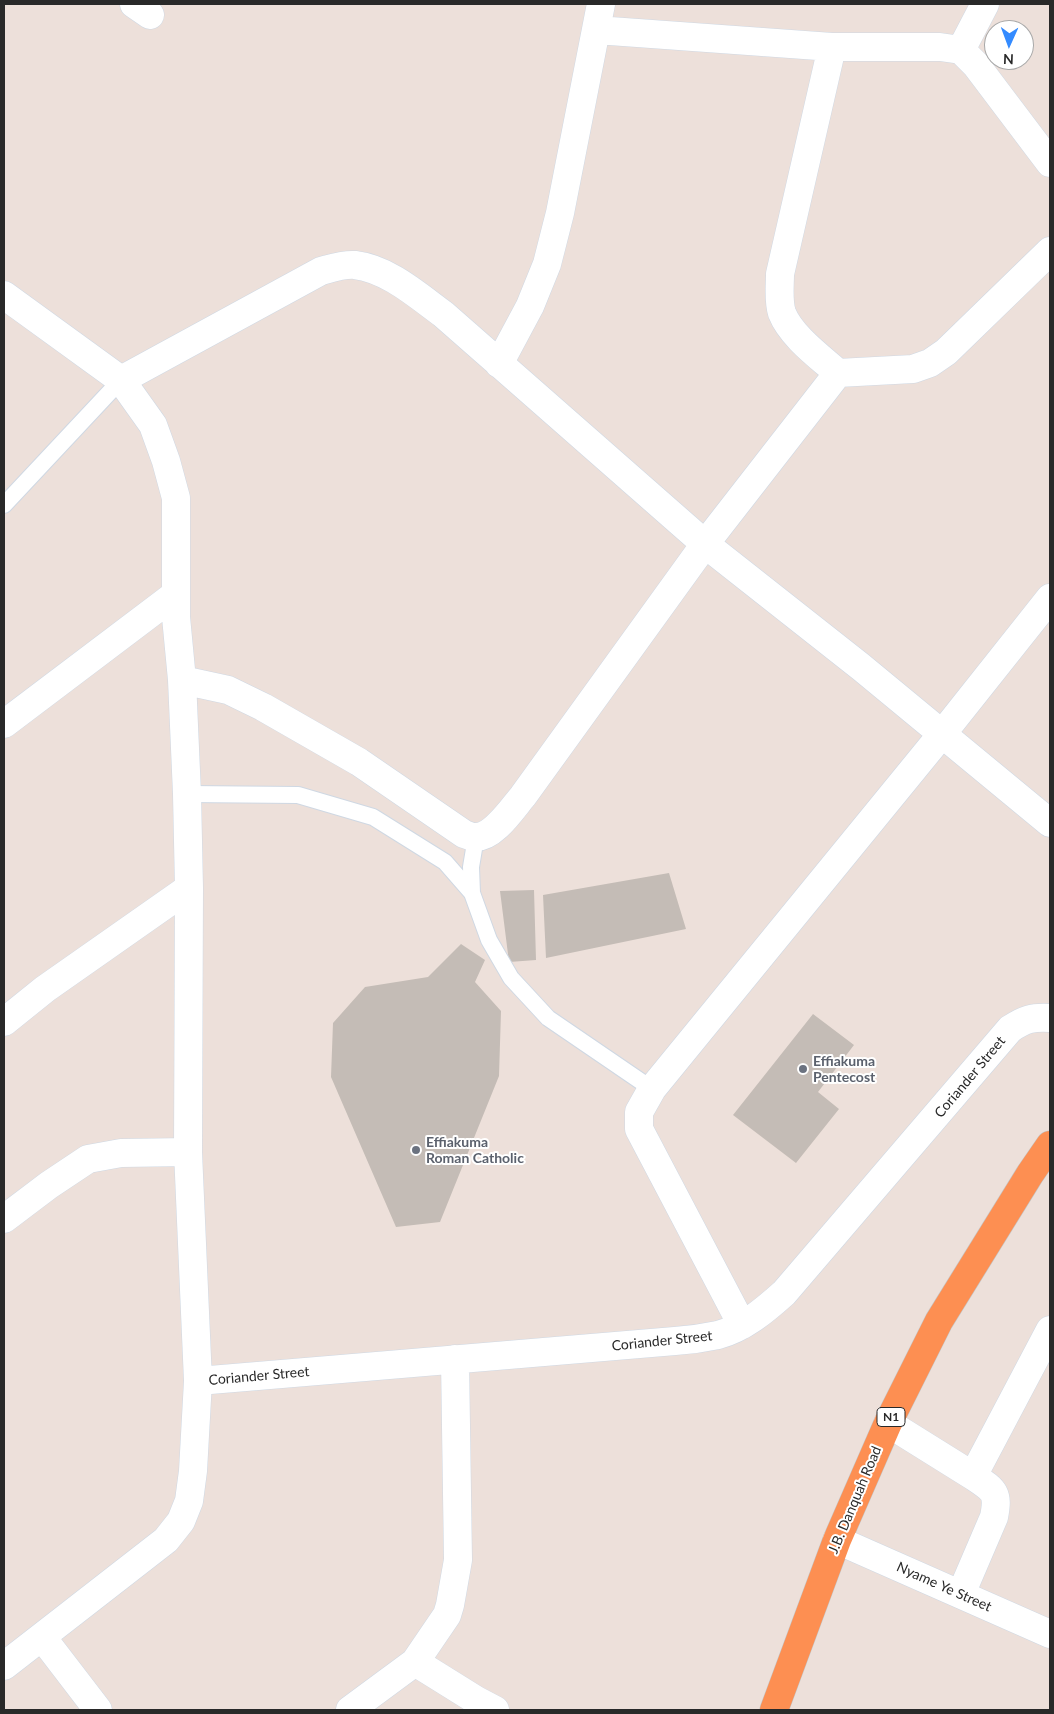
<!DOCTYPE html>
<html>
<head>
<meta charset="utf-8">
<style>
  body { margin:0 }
  #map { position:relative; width:1054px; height:1714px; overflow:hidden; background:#ede0da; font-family:Lato,sans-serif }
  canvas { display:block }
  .frame { position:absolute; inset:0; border:5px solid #292929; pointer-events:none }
  .north { position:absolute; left:984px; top:20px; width:50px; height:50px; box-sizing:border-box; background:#fff; border:1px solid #a9a9a9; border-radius:50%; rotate:182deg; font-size:14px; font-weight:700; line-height:20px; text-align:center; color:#292929 }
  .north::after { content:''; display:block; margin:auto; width:18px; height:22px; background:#348bff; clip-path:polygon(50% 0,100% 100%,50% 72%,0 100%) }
</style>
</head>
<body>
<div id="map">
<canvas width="1054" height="1714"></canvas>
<div class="frame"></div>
<div class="north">N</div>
</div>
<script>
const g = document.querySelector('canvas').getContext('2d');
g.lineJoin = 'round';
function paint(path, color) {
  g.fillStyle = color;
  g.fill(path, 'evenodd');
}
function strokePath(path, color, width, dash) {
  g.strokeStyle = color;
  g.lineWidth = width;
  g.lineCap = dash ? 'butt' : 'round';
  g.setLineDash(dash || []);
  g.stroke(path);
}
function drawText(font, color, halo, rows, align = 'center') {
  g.font = font + ' Lato,sans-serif';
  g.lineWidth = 4;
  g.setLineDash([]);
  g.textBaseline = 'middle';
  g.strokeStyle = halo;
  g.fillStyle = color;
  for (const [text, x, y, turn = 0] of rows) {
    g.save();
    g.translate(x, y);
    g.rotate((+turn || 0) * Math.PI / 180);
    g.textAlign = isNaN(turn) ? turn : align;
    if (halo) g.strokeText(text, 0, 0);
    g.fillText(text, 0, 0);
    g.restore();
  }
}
paint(new Path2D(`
  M 669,873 L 686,929 L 546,958 L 543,895 Z
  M 534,890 L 536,960 L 509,962 L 500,891 Z
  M 461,944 L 485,960 L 475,982 L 501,1011 L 499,1076 L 440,1222 L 396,1227 L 331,1077 L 333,1023 L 365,987 L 428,977 Z
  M 813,1014 L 854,1045 L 818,1092 L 839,1109 L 796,1163 L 733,1115 Z`), '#c4bcb6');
const service = new Path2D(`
  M 4,505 L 121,380
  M 187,794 L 298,795 L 373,817 L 445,862 L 472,893 L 489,940 L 511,978 L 548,1018 L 652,1089
  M 472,893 L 471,867 L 476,837`);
const minor = new Path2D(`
  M 134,4 L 150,15
  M 596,30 L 832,47 L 940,47 L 961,50 L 976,65 L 1050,163
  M 832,47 L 780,274 C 780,286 778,301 782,313 C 791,336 820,357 838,373 L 913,369 L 930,363 L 946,352 L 1050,251
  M 961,50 L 985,4
  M 4,295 L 121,380 L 153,425 L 166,461 L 176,498 L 176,617 L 182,680 L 187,794 L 189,888 L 188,1152 L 198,1381 L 193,1471 L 189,1501 L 181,1521 L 166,1540 L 4,1666
  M 499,364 L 530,306 L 547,264 L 560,213 L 601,4
  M 121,380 L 321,271 C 332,268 344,264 355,265 C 388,269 417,295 443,314 L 705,544 L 861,667 L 1050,823
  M 182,680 L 228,690 L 263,707 L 359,762 L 464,834 C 467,835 472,837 475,837 C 493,838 512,809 523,796 L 705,544 L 838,373
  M 4,724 L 176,594
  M 4,1022 L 45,989 L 189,888
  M 4,1219 L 49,1185 L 88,1159 L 121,1153 L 188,1152
  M 742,1325 L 639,1129 L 639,1112 L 652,1089 L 942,734 L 1050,598
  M 198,1381 L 675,1341 C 690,1340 704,1338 718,1335 C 744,1328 765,1310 784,1293 L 1010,1029 C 1025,1019 1032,1017 1050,1018
  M 888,1423 L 973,1476
  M 837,1540 L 1050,1634
  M 961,1594 L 994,1517 C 999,1492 994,1490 973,1476 L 1050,1330
  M 42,1637 L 98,1710
  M 415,1662 L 476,1700 L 495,1710
  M 350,1710 L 415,1662 L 447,1615 L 450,1605 L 458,1560 L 455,1359`);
const trunk = new Path2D(`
  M 774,1710 L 837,1540 L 888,1423 L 939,1321 L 1030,1174 L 1050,1145`);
strokePath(service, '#cfd8e3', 18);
strokePath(minor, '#cfd8e3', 29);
strokePath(trunk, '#c3c3c3', 29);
strokePath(service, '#fff', 16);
strokePath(minor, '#fff', 28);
strokePath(trunk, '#fd8f52', 28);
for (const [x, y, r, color] of [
  [803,1069,5,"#6b7280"],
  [416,1150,5,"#6b7280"]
]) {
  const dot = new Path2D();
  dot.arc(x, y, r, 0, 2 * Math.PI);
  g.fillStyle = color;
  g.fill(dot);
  strokePath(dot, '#fff', 2);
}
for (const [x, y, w] of [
  [891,1417,28]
]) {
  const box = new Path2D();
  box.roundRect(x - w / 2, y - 9.5, w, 19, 4);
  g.fillStyle = '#fff';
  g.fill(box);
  strokePath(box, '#292929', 1);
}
drawText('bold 12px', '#292929', null, [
  ["N1",891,1417]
]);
drawText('bold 14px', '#5b616d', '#fff', [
  ["Effiakuma",813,1061],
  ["Pentecost",813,1077],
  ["Effiakuma",426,1142],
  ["Roman Catholic",426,1158]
], 'left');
drawText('14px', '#292929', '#fff', [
  ["Coriander Street",970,1077,-50],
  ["Coriander Street",662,1341,-6],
  ["Coriander Street",259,1376,-5],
  ["J.B. Danquah Road",855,1500,-67],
  ["Nyame Ye Street",944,1587,24]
]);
</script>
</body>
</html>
